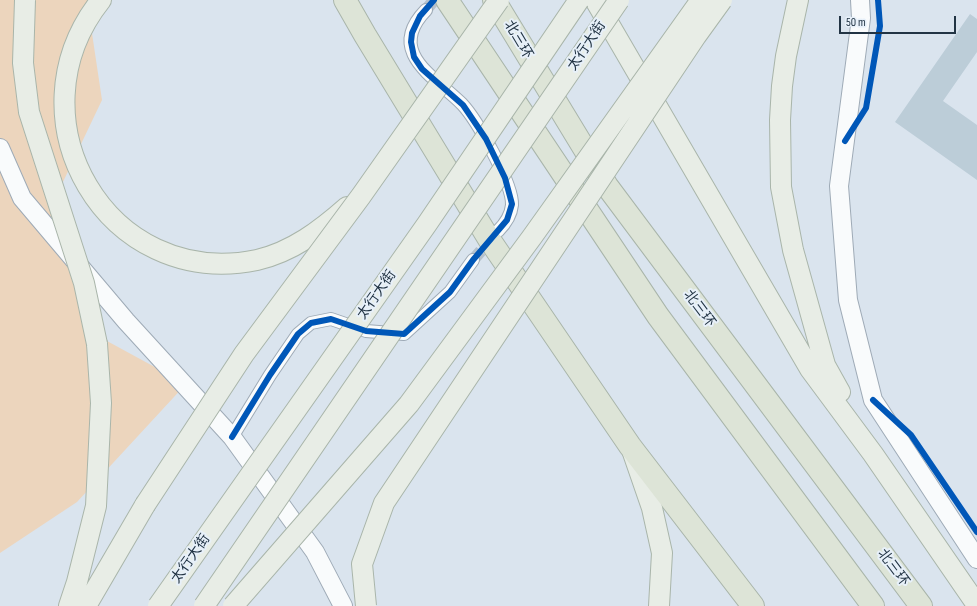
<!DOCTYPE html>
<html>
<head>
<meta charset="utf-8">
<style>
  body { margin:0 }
  #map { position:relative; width:977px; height:606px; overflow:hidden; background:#dae4ee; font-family:"Sofia Sans Condensed",sans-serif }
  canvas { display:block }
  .scale { position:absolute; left:839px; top:16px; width:117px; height:18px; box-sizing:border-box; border:2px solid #223444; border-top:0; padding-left:5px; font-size:12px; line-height:14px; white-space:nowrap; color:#223444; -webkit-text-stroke:3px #e7f0f9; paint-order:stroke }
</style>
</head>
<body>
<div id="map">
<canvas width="977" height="606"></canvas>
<div class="scale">50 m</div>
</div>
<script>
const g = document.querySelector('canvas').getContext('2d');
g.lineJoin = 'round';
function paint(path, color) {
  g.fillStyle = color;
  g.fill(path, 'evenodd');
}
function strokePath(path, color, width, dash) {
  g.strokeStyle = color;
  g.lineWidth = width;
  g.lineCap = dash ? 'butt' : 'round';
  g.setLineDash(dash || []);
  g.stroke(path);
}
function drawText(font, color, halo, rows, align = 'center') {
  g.font = font + ' "Sofia Sans Condensed","Noto Sans SC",sans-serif';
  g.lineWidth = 4;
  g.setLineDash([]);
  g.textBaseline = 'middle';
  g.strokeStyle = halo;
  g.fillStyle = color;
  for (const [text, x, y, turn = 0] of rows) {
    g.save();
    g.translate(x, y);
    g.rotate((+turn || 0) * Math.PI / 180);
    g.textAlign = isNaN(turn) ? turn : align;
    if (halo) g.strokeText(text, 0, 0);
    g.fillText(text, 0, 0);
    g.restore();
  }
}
paint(new Path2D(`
  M 0,0 L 87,0 L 102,100 L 52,205 L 73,272 L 107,341 L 186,384 L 77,502 L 0,553 Z`), '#ecd5bd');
paint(new Path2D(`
  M 970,14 L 977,19 L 977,52 L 943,101 L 977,125 L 977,180 L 895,122 Z`), '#bccdd8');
strokePath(new Path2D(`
  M 426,10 L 434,0
  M 473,260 L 493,237`), '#b5c1cc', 12, [12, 6]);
const street = new Path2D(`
  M 426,10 C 385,52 435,77 462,104 C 477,120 513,184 512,205 C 511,215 505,224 498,231
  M 232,437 L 270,375 L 298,334 L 311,323 L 331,319 L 366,331 L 404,334 L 450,292 L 473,260`);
const secondary = new Path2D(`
  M 860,0 L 861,18 L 839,186 L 848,300 L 873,400 L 977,559
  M 0,148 L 22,198 L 126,321 L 232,437 L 315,552 L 343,606`);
const primary = new Path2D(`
  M 101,0 C 7,118 107,291 257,260 C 292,252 321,230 347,207
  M 595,0 L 810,369 L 873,454 L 977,605
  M 798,0 L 786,56 L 782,86 L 780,120 L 781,187 L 793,250 L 825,365 L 840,392
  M 633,453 L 652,508 L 662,553 L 659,606
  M 69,606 L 77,582 L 96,506 L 101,403 L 97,344
  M 86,606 L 145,505`);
const highway = new Path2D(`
  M 345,0 L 365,35 L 489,239 L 630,446 L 753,606
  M 447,0 L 658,316 L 873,606
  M 494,0 L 607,186 L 921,606`);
strokePath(street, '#9eaab6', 14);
strokePath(secondary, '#9eaab6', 20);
strokePath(primary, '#a9b5aa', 22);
strokePath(highway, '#a9b5aa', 24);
strokePath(street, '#f9fbfc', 12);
strokePath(secondary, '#f9fbfc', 18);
strokePath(primary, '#e8ede6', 20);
strokePath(highway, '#dde4d7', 22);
const primaryBridge = new Path2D(`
  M 25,0 L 23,63 L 29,112 L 84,283 L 97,344
  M 145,505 L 244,354 L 361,196 L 499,0
  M 158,606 L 427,224 L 579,0
  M 204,606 L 619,0
  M 233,606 L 409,404 L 532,237 L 701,0
  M 366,606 L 362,564 L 384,503 L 696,36 L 722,0`);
strokePath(primaryBridge, '#a9b5aa', 22, []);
strokePath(primaryBridge, '#e8ede6', 20);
strokePath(new Path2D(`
  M 845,141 L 866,108 L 880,26 L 878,0
  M 873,400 L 911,435 L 977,532
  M 232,437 L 270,375 L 298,334 L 311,323 L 331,319 L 366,331 L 404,334 L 450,292 L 473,260 L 507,220 L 512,204 L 505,178 L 486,139 L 463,105 L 422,69 L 414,57 L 411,42 L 412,33 L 420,16 L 434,0`), '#0057b8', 6);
drawText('14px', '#223444', '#e7f0f9', [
  ["北三环",518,40,59],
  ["太行大街",587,46,-56],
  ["太行大街",377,295,-55],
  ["北三环",699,309,53],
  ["太行大街",191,559,-55],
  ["北三环",893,568,53]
]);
</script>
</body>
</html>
